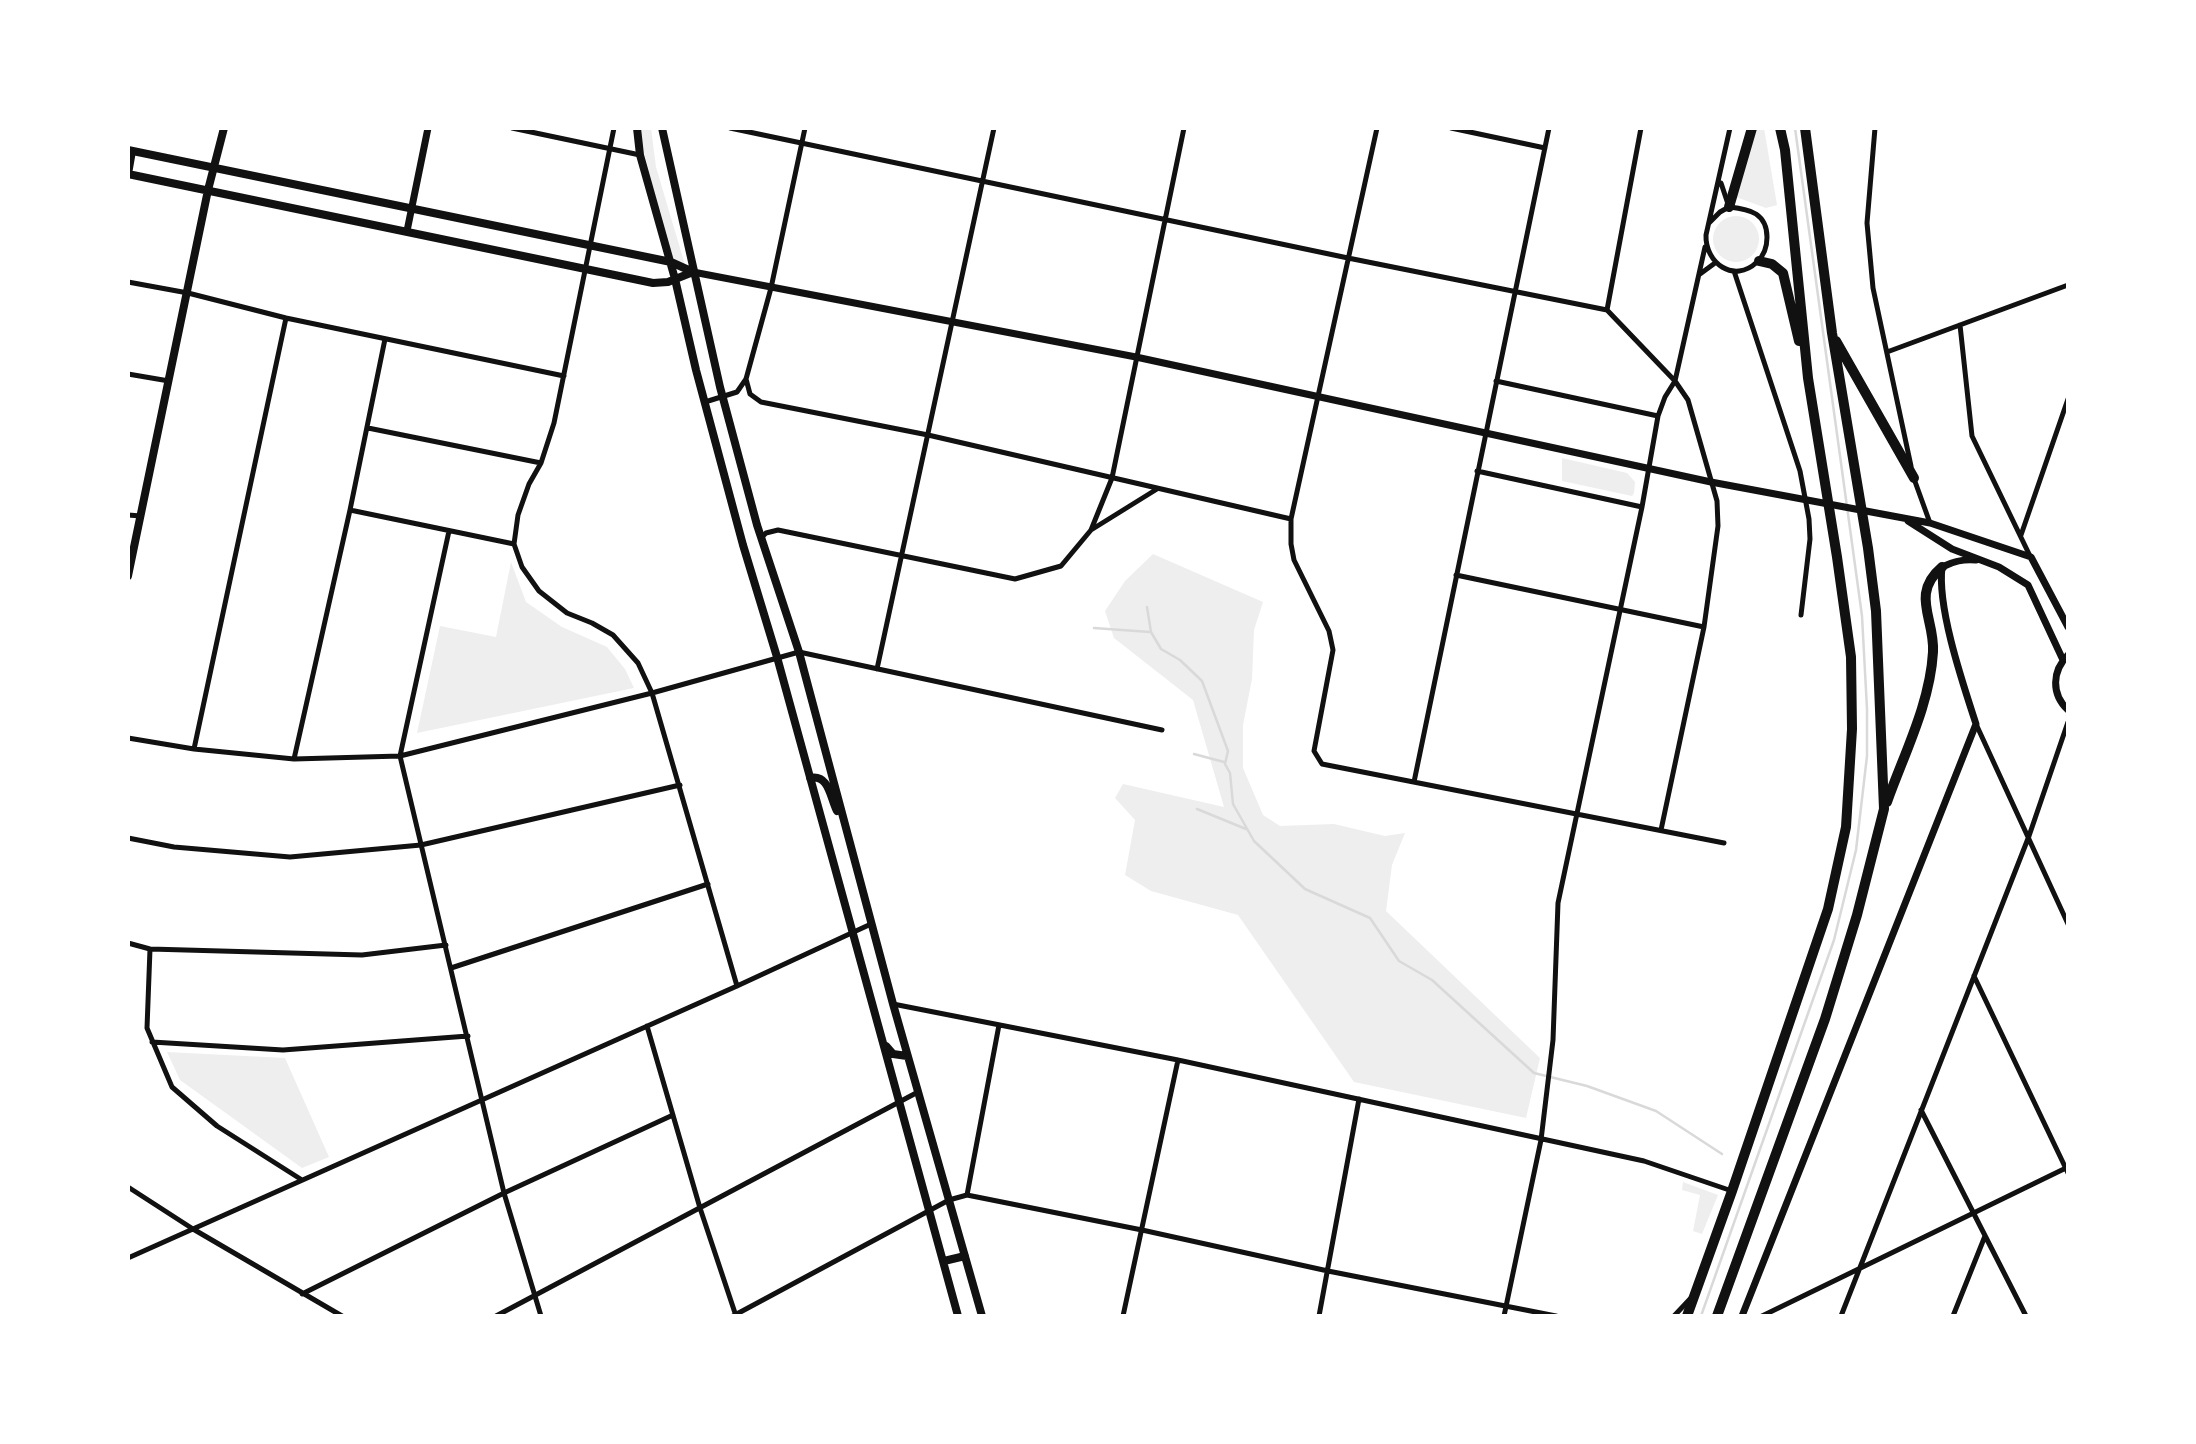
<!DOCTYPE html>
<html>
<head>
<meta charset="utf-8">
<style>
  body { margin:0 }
  #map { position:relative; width:2196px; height:1444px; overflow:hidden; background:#fff; font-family:"Titillium Web",sans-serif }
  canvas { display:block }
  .frame { position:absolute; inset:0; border:130px solid #fff; pointer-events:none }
</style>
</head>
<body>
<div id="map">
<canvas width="2196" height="1444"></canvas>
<div class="frame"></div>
</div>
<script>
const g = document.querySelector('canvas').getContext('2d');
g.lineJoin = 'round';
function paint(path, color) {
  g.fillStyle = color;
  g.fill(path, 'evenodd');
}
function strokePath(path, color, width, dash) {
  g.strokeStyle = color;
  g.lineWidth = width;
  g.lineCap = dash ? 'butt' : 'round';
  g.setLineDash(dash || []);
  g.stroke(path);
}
paint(new Path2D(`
  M 641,128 L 651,128 L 656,167 L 685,265 L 672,260 L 642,145 Z
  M 1757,128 L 1764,128 L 1777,205 L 1766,208 L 1736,197 Z
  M1713 239a23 23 0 1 1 46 0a23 23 0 1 1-46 0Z
  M 1562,458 L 1627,473 L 1635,482 L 1634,493 L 1632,496 L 1562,481 Z
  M 1153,554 L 1263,602 L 1254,630 L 1252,679 L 1243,725 L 1243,768 L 1263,815 L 1280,826 L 1334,824 L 1385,836 L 1405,833 L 1392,865 L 1386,911 L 1540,1058 L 1526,1118 L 1354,1082 L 1238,915 L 1151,891 L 1125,875 L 1135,820 L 1115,798 L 1123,784 L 1224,807 L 1193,700 L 1114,638 L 1105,611 L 1125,581 Z
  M 511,562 L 526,602 L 562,627 L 607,647 L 625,669 L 634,688 L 417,733 L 440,626 L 496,637 Z
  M 167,1052 L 285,1058 L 329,1157 L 302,1168 L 180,1080 Z
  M 1683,1182 L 1718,1195 L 1702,1234 L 1693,1231 L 1700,1195 L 1682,1190 Z`), '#eee');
strokePath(new Path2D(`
  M 1147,607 L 1151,632 L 1161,649 L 1180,660 L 1202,681 L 1228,751 L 1225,764 L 1230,773 L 1233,804 L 1254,841 L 1305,889 L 1370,918 L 1399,961 L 1432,980 L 1534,1073 L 1587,1086 L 1656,1111 L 1722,1154
  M 1094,628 L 1150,632
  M 1194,754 L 1224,762
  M 1197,809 L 1246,829
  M 1701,1316 L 1834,940 L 1856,850 L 1867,756 L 1867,709 L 1862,616 L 1795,128`), '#d9d9d9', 2.5);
strokePath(new Path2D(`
  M 512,128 L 640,155
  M 614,128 L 554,423 L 541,463 L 529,484 L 518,515 L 514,544 L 522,567 L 539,591 L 567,613 L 592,623 L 613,635 L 638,663 L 652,693 L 737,986
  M 730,128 L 1348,258 L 1607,310 L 1675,381 L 1688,400 L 1717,501 L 1718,526 L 1704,627 L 1661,830
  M 1377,128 L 1291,519 L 1291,544 L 1294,560 L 1329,631 L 1333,650 L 1314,751 L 1322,764 L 1724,843
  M 1451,128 L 1545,148
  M 1875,128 L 1867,223 L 1873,288 L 1911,466
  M 1721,183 L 1728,204
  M 1709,223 L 1720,212 L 1729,207 C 1738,208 1748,209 1756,214 C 1771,224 1770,250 1757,262 C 1734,284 1705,263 1706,235 L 1730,128
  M 1734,271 L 1800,471 L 1809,519 L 1810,539 L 1801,615
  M 1700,274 L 1715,263
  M 128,282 L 188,293 L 286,318 L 564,376
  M 1607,310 L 1641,128
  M 1960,325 L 1972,436 L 2030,556
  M 1887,352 L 2068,285
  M 128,374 L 169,381
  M 746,379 L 750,394 L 761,402 L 928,435 L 1291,519
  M 1496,381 L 1658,416
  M 705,402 L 737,392 L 746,379 L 771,288 L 805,128
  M 368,428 L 541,463
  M 1477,471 L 1642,507
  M 1913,476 L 1930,523
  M 350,510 L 514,544
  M 128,515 L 141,516
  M 1091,530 L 1157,489
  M 449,531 L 400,756 L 504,1193 L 541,1316
  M 2021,535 L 2068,399
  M 761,538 L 766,533 L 778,530 L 1015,579 L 1061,566 L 1091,530 L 1112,478 L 1184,128
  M 1456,575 L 1704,627
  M 877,669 L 994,128
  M 1976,724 L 2068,924
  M 128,738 L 194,749 L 294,759 L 400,756 L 652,693 L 799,652 L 1162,730
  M 194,749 L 286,318
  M 294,759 L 350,510 L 385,339
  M 1414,782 L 1549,128
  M 128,838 L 174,847 L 290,857 L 421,845 L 680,785
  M 128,943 L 150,949 L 362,955 L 446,945
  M 150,949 L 147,1028 L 172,1087 L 217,1126 L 302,1180
  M 451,968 L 708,884
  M 1974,976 L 2068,1173
  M 893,1004 L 1178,1060 L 1644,1161 L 1732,1191
  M 647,1026 L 700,1208 L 736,1316
  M 152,1042 L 283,1050 L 468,1036
  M 1921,1110 L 2026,1316
  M 128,1187 L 193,1229 L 342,1316
  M 967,1195 L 999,1025
  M 128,1258 L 737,986 L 871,924
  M 302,1294 L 504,1193 L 673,1115
  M 496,1316 L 918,1092
  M 733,1316 L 949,1200 L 967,1195 L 1142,1230 L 1328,1271 L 1556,1316
  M 1123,1316 L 1178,1060
  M 1319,1316 L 1359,1099
  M 1504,1316 L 1541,1140 L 1553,1040 L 1558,903 L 1642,507 L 1658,416 L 1665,397 L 1675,381 L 1705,247
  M 1674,1316 L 1690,1299
  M 1762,1316 L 2068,1167
  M 1841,1316 L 2029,836 L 2068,722
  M 1953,1316 L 1985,1236`), '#111', 5);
strokePath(new Path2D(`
  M 407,231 L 428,128
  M 693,272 L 1136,357 L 1711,482 L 1930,523 L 2031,557 L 2068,627
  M 1908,521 L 1952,549 L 1999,567 L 2028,585 L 2063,660
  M 2068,655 C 2052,671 2051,694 2068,710
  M 1742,1316 L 1976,724 C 1963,684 1937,608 1942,567 C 1954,561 1963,559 1976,560`), '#111', 7);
strokePath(new Path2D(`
  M 637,128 L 640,155 L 675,279 L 696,370 L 743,545 L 777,657 L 958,1316
  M 662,128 L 720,387 L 757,525 L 799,652 L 893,1004 L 982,1316
  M 128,150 L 671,262 L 693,272
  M 128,174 L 653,283 L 668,282 L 693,272
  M 128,174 L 132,151
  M 128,576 L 208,190 L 224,128
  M 810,778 C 829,774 830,797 837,811
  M 886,1046 L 893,1054 L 907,1056
  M 944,1261 L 965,1256`), '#111', 8);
strokePath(new Path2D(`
  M 1729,207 L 1752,128
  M 1759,261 L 1772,264 L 1783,273 L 1799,341
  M 1836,341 L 1914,478
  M 1887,802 C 1904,754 1930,704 1933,652 C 1935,619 1910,594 1942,567
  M 1687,1316 L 1732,1191 L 1828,909 L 1846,827 L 1852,729 L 1851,657 L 1837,557 L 1808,378 L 1785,150 L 1780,128
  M 1717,1316 L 1825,1019 L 1857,915 L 1884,809 L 1876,611 L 1868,548 L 1832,333 L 1805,128`), '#111', 10);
</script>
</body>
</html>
